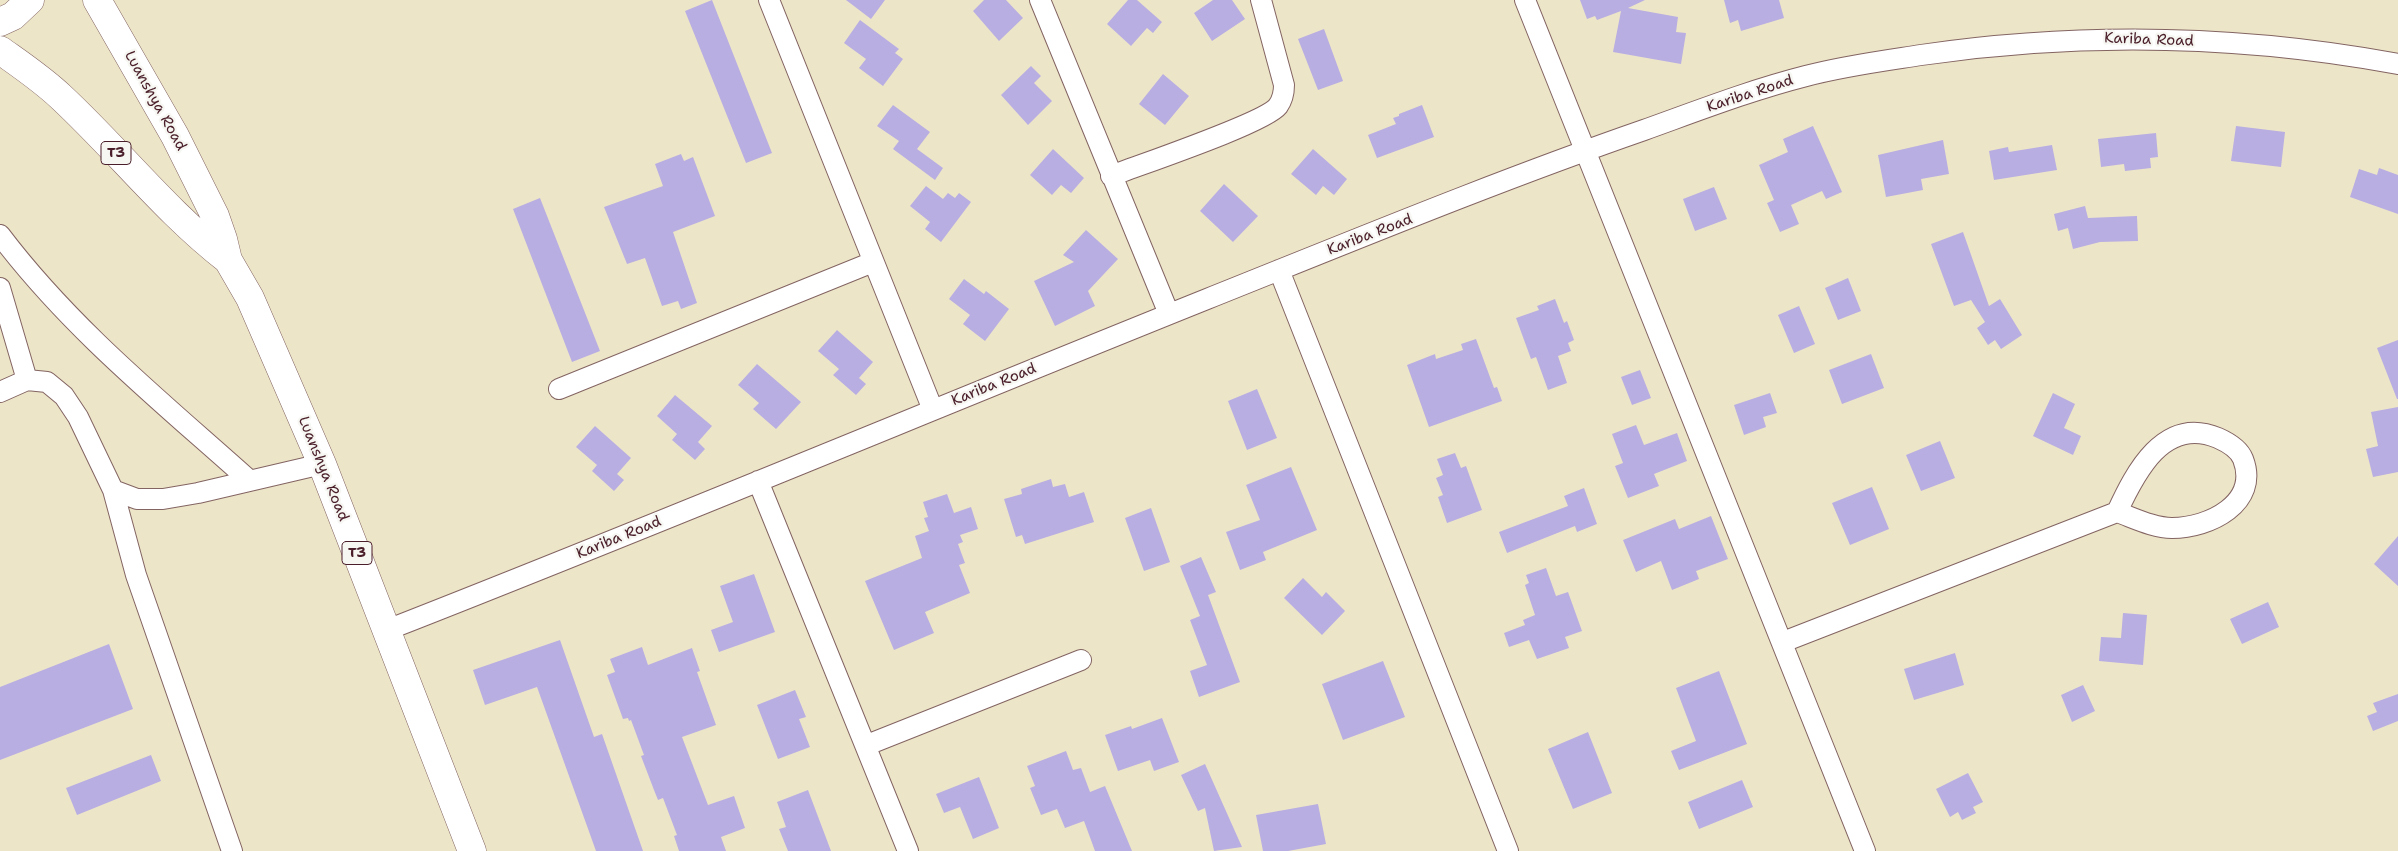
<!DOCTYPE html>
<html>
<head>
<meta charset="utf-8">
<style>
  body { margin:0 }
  canvas { display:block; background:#ece5c8 }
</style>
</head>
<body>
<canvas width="2398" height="851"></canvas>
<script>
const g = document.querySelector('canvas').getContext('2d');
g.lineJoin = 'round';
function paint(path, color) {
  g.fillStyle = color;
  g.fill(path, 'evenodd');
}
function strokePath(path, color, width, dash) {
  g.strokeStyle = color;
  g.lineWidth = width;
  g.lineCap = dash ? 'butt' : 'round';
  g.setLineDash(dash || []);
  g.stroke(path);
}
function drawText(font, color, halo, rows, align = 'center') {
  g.font = font + ' "Shantell Sans",sans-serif';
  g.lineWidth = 4.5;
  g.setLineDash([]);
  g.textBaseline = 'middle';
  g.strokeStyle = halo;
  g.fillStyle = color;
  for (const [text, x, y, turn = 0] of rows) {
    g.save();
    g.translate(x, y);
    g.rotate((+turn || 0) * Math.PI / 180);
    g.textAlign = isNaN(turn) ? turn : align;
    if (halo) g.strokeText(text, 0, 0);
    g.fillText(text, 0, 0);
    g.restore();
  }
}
paint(new Path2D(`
  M 712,0 L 772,153 L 746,163 L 685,11 Z
  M 846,0 L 885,0 L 871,19 Z
  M 984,0 L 1006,0 L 1023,18 L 999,41 L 973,11 Z
  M 1128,0 L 1137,0 L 1162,22 L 1153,33 L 1147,28 L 1131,46 L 1107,24 Z
  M 1213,0 L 1232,0 L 1245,19 L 1212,41 L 1194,13 Z
  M 1580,0 L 1645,0 L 1628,8 L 1678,17 L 1676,32 L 1686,33 L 1681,64 L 1613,52 L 1621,11 L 1597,20 L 1595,16 L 1587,19 Z
  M 1724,0 L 1779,0 L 1784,18 L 1741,31 L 1738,20 L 1730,23 Z
  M 860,20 L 899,49 L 895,53 L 903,59 L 883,86 L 859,68 L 866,59 L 844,43 Z
  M 1324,29 L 1343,81 L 1318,90 L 1298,39 Z
  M 1031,66 L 1041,76 L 1034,83 L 1052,101 L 1028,125 L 1001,95 Z
  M 1163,74 L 1189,96 L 1165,125 L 1139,104 Z
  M 893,105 L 930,132 L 917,149 L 943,168 L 935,180 L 893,149 L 899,141 L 877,126 Z
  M 1422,105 L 1434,137 L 1377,158 L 1368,135 L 1396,124 L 1393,118 L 1399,116 L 1399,114 Z
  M 1813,126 L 1842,192 L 1826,199 L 1822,191 L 1791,205 L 1799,224 L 1780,232 L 1767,203 L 1774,200 L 1759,165 L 1788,152 L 1783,139 Z
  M 2236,126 L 2285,132 L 2281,167 L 2231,161 Z
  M 2156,133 L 2158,157 L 2150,158 L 2151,168 L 2125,171 L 2124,164 L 2101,167 L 2098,139 Z
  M 1943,140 L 1949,174 L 1921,179 L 1923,190 L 1886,197 L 1878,155 Z
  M 2052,145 L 2057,170 L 1994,180 L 1989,151 L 2008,147 L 2009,152 Z
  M 1053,149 L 1084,178 L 1071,193 L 1061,185 L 1052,195 L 1030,175 Z
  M 1313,149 L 1347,179 L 1334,195 L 1323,186 L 1316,195 L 1291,174 Z
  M 681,154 L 684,161 L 693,157 L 715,216 L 673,232 L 697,303 L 681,309 L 678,301 L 662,306 L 645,258 L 627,264 L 604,207 L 663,186 L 655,164 Z
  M 2379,168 L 2398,175 L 2398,214 L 2350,197 L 2359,169 L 2377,175 Z
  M 1224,184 L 1258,216 L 1233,242 L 1200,211 Z
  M 926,186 L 943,199 L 948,193 L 955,198 L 959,193 L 971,202 L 941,242 L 925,229 L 930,222 L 910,206 Z
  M 1714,187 L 1727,219 L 1695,231 L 1683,199 Z
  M 540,198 L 600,351 L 572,362 L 513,209 Z
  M 2085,206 L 2088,218 L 2137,216 L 2138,241 L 2100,242 L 2073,249 L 2068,228 L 2058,231 L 2054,214 Z
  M 1086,230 L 1118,259 L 1088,291 L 1095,306 L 1055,326 L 1034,281 L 1074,262 L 1063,255 Z
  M 1963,232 L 1989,306 L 2000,299 L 2022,335 L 2001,349 L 1995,340 L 1988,345 L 1977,328 L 1985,322 L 1971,300 L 1954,306 L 1931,244 Z
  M 1848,278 L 1861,311 L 1838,320 L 1825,288 Z
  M 964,279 L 984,294 L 986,291 L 1009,309 L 985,341 L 963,324 L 970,315 L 949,299 Z
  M 1555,299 L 1564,323 L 1567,321 L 1574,340 L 1568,343 L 1571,351 L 1558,356 L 1567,383 L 1548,390 L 1536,357 L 1531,359 L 1516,318 L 1539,310 L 1537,306 Z
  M 1799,306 L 1815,344 L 1794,353 L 1778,315 Z
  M 837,330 L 873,362 L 859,378 L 866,384 L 856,395 L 833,375 L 839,369 L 818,351 Z
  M 1476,339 L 1494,388 L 1497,387 L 1502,401 L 1429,427 L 1407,365 L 1435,354 L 1436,359 L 1463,350 L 1461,344 Z
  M 2398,340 L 2398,399 L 2397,399 L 2377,348 Z
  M 1871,354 L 1884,388 L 1842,404 L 1829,370 Z
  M 757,364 L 801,402 L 776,429 L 753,409 L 759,403 L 738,385 Z
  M 1640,370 L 1651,398 L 1632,405 L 1621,377 Z
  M 1257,389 L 1277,438 L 1247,450 L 1228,401 Z
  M 1770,393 L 1777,413 L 1763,417 L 1766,427 L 1744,435 L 1734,405 Z
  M 2053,393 L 2075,404 L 2064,428 L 2081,436 L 2073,455 L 2033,436 Z
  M 675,395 L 712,426 L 698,442 L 705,449 L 695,460 L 672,440 L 677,434 L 657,416 Z
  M 2398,407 L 2398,472 L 2373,477 L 2366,449 L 2378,446 L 2371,412 Z
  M 1636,425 L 1644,445 L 1677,433 L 1687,461 L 1654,474 L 1659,486 L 1628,498 L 1615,466 L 1623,463 L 1612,434 Z
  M 595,426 L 631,458 L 617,474 L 624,480 L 614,491 L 592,471 L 597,465 L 576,447 Z
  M 1940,441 L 1955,478 L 1921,491 L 1906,455 Z
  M 1455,453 L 1461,468 L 1466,466 L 1482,510 L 1447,523 L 1438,497 L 1443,495 L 1436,478 L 1443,475 L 1437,459 Z
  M 1291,467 L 1317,530 L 1263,552 L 1266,560 L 1240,570 L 1226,532 L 1260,520 L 1246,485 Z
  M 1051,479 L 1053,487 L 1065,484 L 1069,497 L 1084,492 L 1094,522 L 1025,544 L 1022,535 L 1016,537 L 1004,499 L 1022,494 L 1021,489 Z
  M 1872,487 L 1889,529 L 1850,545 L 1832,503 Z
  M 1584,488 L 1597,524 L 1577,532 L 1575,526 L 1507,553 L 1499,532 L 1568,506 L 1564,496 Z
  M 947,494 L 954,513 L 971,507 L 978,529 L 960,535 L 963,542 L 958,544 L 965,563 L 959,565 L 970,593 L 925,612 L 934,633 L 894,650 L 865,581 L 922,558 L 915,536 L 929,531 L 924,518 L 928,517 L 923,502 Z
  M 1151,508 L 1170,562 L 1144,571 L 1125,518 Z
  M 1711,516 L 1728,559 L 1696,571 L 1699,579 L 1672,590 L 1661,561 L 1636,572 L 1623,540 L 1675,519 L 1679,529 Z
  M 2398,536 L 2398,586 L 2374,564 Z
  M 1201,557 L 1216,592 L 1208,595 L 1240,682 L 1199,697 L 1190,671 L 1207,665 L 1190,620 L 1200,616 L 1180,566 Z
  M 1546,568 L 1556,596 L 1568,592 L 1582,631 L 1565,637 L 1569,648 L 1537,659 L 1529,640 L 1509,647 L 1504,633 L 1525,625 L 1523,620 L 1535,615 L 1525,585 L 1529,583 L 1526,575 Z
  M 754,574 L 775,632 L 719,652 L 711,630 L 733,622 L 720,586 Z
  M 1303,578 L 1322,597 L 1326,592 L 1345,611 L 1322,635 L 1284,598 Z
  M 2268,602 L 2279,627 L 2242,644 L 2230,619 Z
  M 2123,613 L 2147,615 L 2143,665 L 2099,661 L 2101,637 L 2121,638 Z
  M 560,640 L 594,737 L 602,734 L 643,851 L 596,851 L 537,687 L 485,705 L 473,670 Z
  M 109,644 L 133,709 L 0,760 L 0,687 Z
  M 642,647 L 648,665 L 692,648 L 700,671 L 697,672 L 716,725 L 682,737 L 708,805 L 734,796 L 745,828 L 721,837 L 726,851 L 679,851 L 674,836 L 677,835 L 663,798 L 658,800 L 654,790 L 641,756 L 644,755 L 631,720 L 629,721 L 628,718 L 623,719 L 607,675 L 615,672 L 610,659 Z
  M 1955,653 L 1964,685 L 1914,700 L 1904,669 Z
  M 1383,661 L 1405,717 L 1343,740 L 1322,684 Z
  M 1719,671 L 1747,744 L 1679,770 L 1671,751 L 1696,741 L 1676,688 Z
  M 2083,685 L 2095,711 L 2072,722 L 2061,695 Z
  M 795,690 L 806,717 L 799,719 L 810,747 L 778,759 L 757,705 Z
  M 2398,694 L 2398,721 L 2373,731 L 2367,716 L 2377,712 L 2373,703 Z
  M 1162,718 L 1179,762 L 1154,771 L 1150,760 L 1118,771 L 1105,735 L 1131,726 L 1132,729 Z
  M 1588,732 L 1612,793 L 1573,809 L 1548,749 Z
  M 1066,751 L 1073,770 L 1081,768 L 1090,792 L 1105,786 L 1132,851 L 1095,851 L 1084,821 L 1065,828 L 1057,809 L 1041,815 L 1030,788 L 1035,786 L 1027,766 Z
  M 151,755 L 161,781 L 77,815 L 66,788 Z
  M 1205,764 L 1242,847 L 1214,851 L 1205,808 L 1198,811 L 1181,775 Z
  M 1968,773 L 1983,802 L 1973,807 L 1976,813 L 1962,820 L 1958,812 L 1950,817 L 1936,789 Z
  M 979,777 L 999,828 L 973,839 L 960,807 L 944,813 L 936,794 Z
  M 1742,780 L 1753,807 L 1699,829 L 1688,802 Z
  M 808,790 L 831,851 L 788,851 L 779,829 L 786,827 L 777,802 Z
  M 1318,804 L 1326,844 L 1288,851 L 1263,851 L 1256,815 Z`), '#b9aee2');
const street = new Path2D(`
  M 769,0 L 933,410
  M 1040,0 L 1169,314
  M 1525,0 L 1865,851
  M 1111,176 C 1139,165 1265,123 1278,106 C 1283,99 1284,93 1284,85 L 1261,0
  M 0,235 C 71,329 163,403 250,481
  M 1279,270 L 1508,851
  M 0,288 L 27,380
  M 27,380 L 47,382 L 64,396 L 78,417 L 113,490 L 136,575 L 232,851
  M 559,389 L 873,262
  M 0,392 L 27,380
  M 758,481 L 908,851
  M 113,490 L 137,499 L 163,499 L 198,493 L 322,464
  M 387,630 C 661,523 933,409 1207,299 C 1352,241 1497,181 1644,130 C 1697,111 1751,90 1806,76 C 1843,66 1882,61 1921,55 C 2079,32 2241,35 2398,64
  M 1783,642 L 2117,512 C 2134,518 2154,528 2172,528 C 2209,528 2260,503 2243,459 C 2239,449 2227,442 2218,438 C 2164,415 2135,473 2117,512
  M 867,745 L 1081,660`);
const highway = new Path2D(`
  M 97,0 L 175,136 L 215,216 L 223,239 L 228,260 L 250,298 L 322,464 L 472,851
  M 0,22 L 13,16 L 30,0
  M 0,50 C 21,65 42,79 61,97 C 118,150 166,212 228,260`);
strokePath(street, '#836462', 22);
strokePath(highway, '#836462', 29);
strokePath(street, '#fff', 20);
strokePath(highway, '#fff', 28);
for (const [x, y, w] of [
  [116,153,30],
  [357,553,30]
]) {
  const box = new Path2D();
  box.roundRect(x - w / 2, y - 11.5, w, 23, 4);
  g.fillStyle = '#f6f6f2';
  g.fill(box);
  strokePath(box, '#4a1f2b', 1);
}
drawText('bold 14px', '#4a1f2b', null, [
  ["T3",116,153],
  ["T3",357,553]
]);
drawText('15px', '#4a1f2b', '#f6f6f2', [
  ["Kariba Road",2149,40,2],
  ["Kariba Road",1750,94,-18],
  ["Luanshya Road",155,101,61],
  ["Kariba Road",1370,235,-21],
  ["Kariba Road",994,385,-22],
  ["Luanshya Road",323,469,68],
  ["Kariba Road",619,538,-22]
]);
</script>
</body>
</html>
